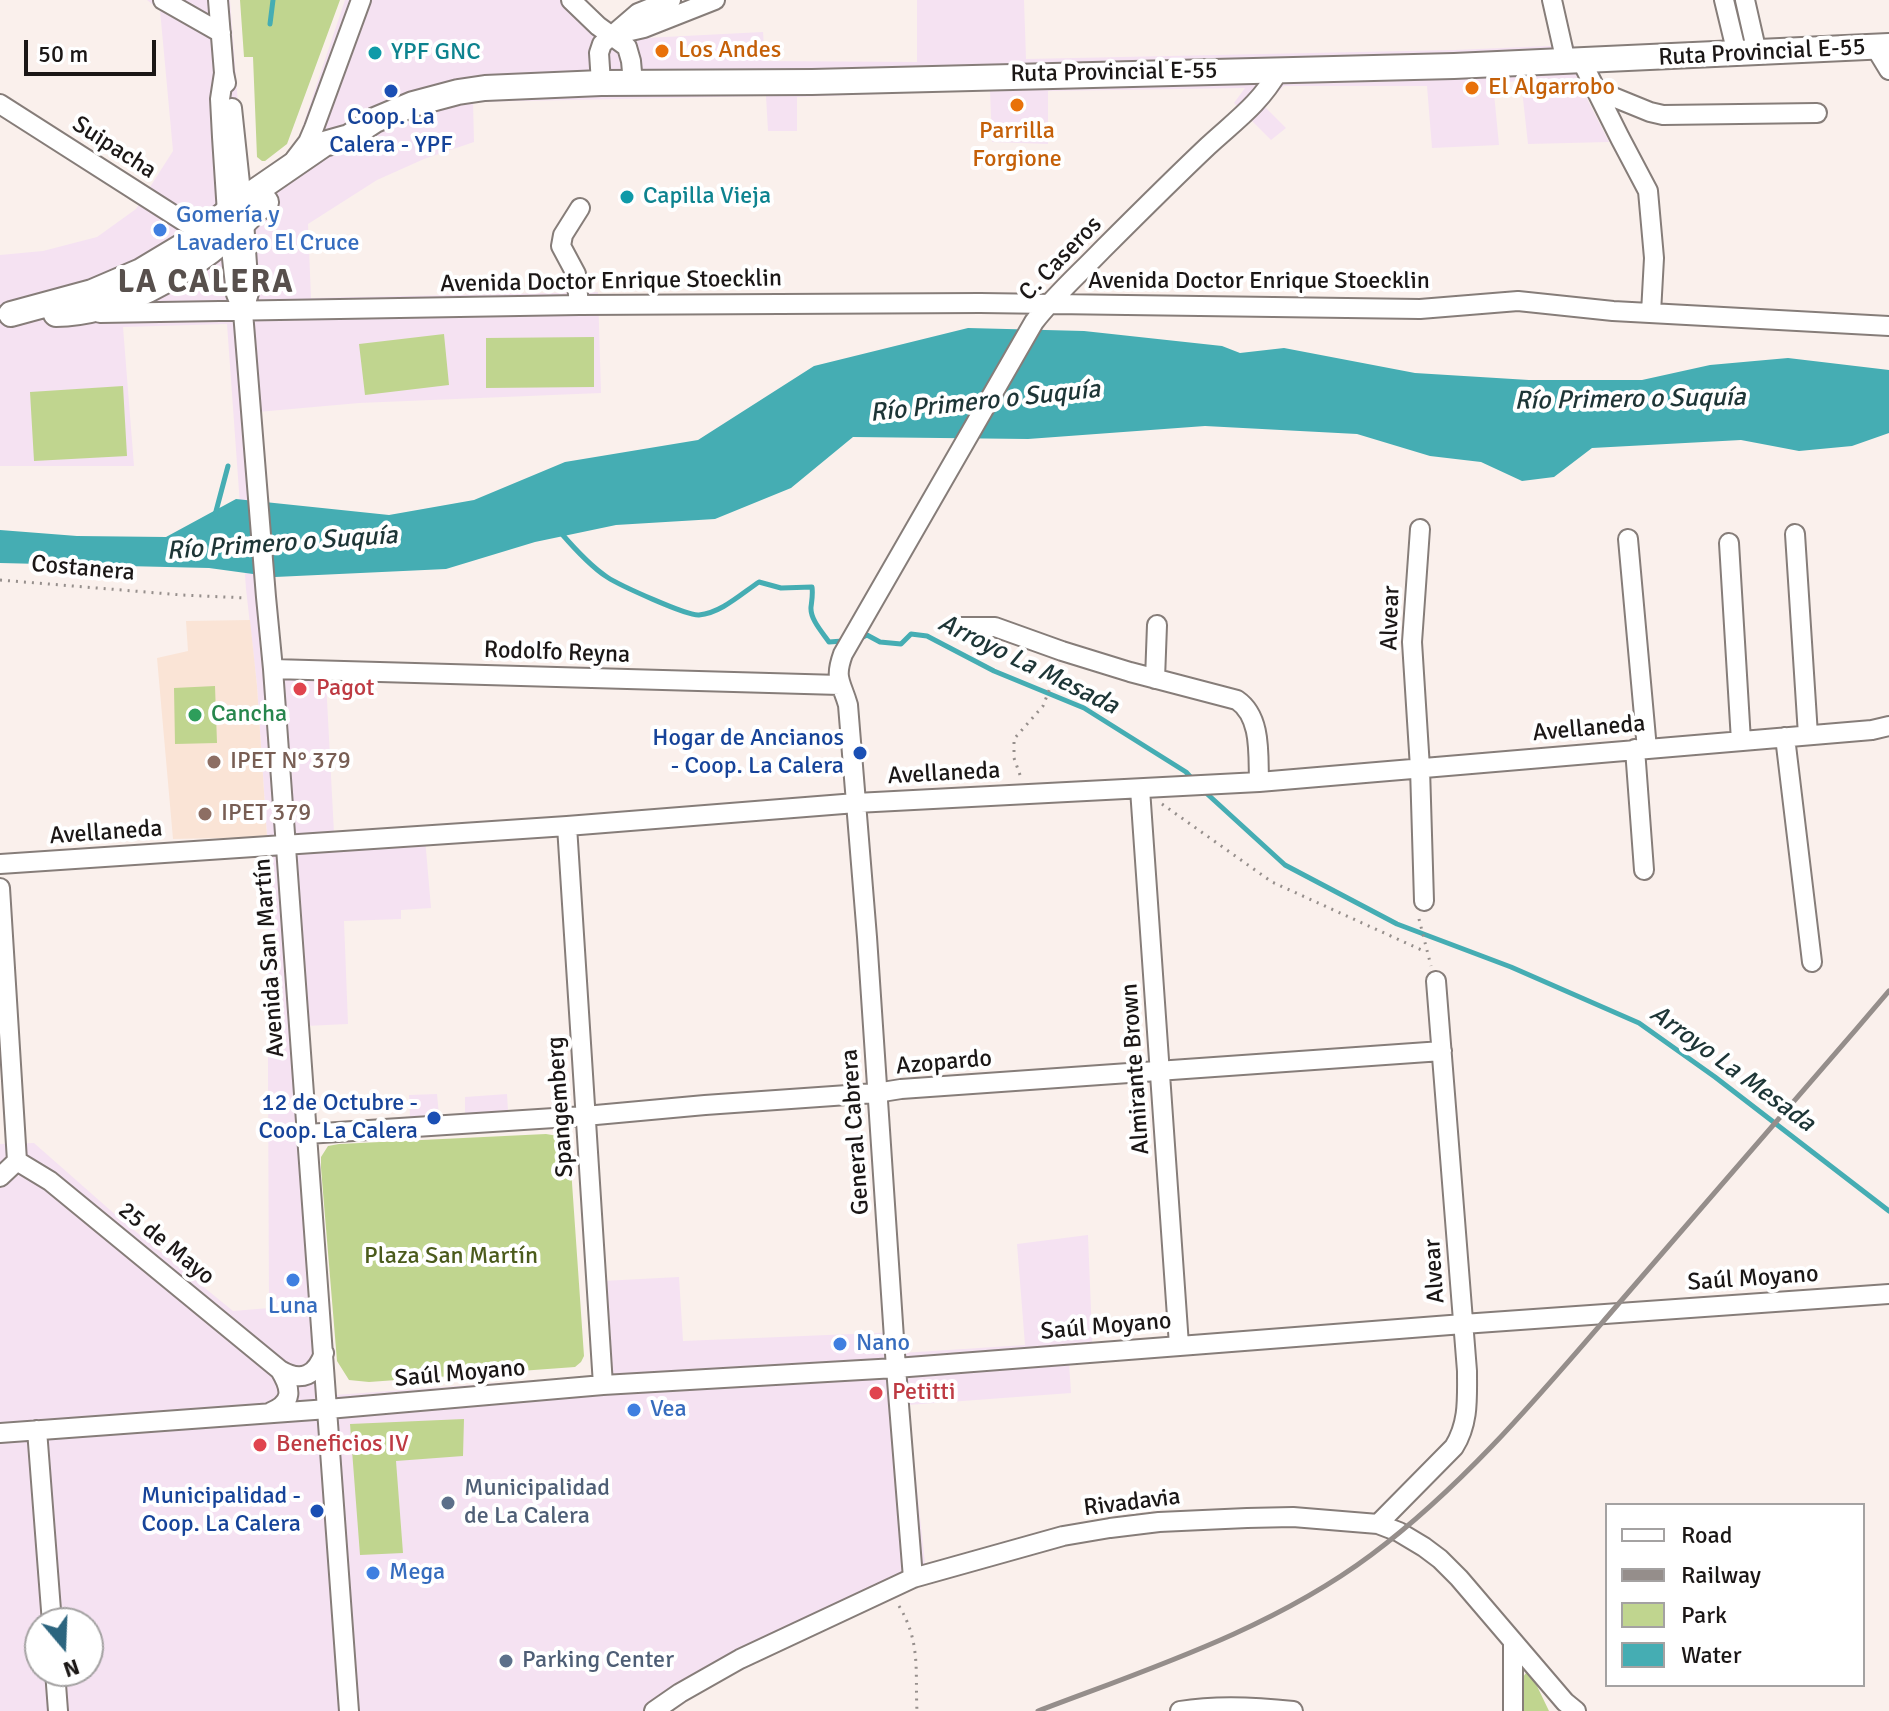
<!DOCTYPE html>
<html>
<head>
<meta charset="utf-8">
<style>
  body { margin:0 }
  #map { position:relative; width:1889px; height:1711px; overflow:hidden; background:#faf0ec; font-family:Signika,sans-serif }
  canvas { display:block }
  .legend { position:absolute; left:1605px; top:1503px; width:260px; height:184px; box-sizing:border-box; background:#fff; border:2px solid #a4a2a2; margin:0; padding:10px 14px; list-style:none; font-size:24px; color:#1b1716 }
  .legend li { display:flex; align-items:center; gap:16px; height:40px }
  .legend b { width:40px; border:2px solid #a4a2a2 }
  .north { position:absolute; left:24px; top:1607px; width:80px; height:80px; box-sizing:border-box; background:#fff; border:2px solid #a4a2a2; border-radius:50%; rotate:161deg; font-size:22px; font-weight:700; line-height:32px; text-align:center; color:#1b1716 }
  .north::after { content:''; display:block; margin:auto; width:28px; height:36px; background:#2c657f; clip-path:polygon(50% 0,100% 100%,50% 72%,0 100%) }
  .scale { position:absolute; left:24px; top:40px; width:132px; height:36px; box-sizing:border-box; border:4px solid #1b1716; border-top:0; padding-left:10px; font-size:24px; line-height:28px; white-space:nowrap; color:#1b1716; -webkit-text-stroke:6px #fff; paint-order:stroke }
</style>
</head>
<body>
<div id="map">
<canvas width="1889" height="1711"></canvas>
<ul class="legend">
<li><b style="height:10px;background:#fff"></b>Road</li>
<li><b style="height:10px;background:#958e8b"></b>Railway</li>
<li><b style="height:22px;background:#c0d58f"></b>Park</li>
<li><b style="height:22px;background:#45adb3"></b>Water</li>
</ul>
<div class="north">N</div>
<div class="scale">50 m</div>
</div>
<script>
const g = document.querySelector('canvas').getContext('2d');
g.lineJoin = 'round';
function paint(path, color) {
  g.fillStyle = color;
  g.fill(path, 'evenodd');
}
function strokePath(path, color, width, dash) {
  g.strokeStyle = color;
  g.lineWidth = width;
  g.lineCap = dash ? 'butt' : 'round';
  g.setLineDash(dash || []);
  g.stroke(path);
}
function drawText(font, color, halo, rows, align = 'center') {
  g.font = font + ' Signika,sans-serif';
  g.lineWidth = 8;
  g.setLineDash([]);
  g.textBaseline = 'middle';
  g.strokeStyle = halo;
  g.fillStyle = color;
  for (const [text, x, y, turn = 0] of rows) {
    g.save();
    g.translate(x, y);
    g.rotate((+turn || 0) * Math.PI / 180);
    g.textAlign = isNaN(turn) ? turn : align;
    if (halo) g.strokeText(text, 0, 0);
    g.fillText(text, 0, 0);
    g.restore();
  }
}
paint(new Path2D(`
  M 147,0 L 230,0 L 243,170 L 254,181 L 294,152 L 345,0 L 585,0 L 606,20 L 645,38 L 763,32 L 765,61 L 917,62 L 917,0 L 1024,0 L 1026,59 L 1454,50 L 1574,45 L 1577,79 L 1609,142 L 1528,144 L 1521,81 L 1493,83 L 1499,145 L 1432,148 L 1427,86 L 1284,86 L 1264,106 L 1286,128 L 1271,140 L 1234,103 L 1245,88 L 1048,91 L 1048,144 L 992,142 L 990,90 L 797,97 L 797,131 L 768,131 L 766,96 L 473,102 L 474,142 L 424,159 L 377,180 L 308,224 L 311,298 L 598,292 L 601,393 L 359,403 L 258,412 L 278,661 L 325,662 L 334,833 L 424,826 L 431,908 L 401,910 L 401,919 L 344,921 L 348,1024 L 305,1026 L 312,1124 L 410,1117 L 409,1095 L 437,1094 L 439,1115 L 465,1114 L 465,1097 L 507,1094 L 509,1127 L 312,1139 L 335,1395 L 608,1375 L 602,1281 L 679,1277 L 683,1341 L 900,1332 L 902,1353 L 1025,1345 L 1017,1244 L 1088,1235 L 1093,1361 L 1069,1363 L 1071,1393 L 908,1405 L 927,1582 L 760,1658 L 668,1711 L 0,1711 L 0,1144 L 34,1143 L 118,1217 L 233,1311 L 269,1308 L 267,837 L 257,686 L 246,589 L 227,324 L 123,327 L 134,466 L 0,466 L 0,255 L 43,251 L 97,237 L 136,209 L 173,151 L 160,10 ZM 40,1623 L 88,1623 L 88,1671 L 40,1671 Z`), '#f5e2f2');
paint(new Path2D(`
  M 250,620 L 257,686 L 267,837 L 173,839 L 157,658 L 188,651 L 186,621 Z`), '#fae4d6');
paint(new Path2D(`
  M 240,0 L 340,0 L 287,144 L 265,161 L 262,161 L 257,157 L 253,57 L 244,57 Z
  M 444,334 L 449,385 L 365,395 L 359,344 Z
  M 594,337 L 594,387 L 486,388 L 486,338 Z
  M 123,386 L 127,456 L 34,461 L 30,392 Z
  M 215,686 L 217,743 L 175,744 L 174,688 Z
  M 546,1134 L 558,1136 L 568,1143 L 570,1154 L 584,1356 L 581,1362 L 575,1367 L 369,1382 L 349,1380 L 337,1361 L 321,1168 L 321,1157 L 328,1146 L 339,1144 Z
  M 464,1419 L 463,1456 L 396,1461 L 403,1553 L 360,1555 L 350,1424 Z
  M 1526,1673 L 1536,1684 L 1549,1711 L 1522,1711 C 1522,1699 1518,1682 1526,1673 Z`), '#c0d58f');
paint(new Path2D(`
  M 968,328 L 1084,331 L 1222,346 L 1240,353 L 1284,348 L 1415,373 L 1529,380 L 1642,380 L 1710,365 L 1788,358 L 1889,370 L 1889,433 L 1852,446 L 1799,451 L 1741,440 L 1592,448 L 1554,477 L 1522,481 L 1481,462 L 1430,456 L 1357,434 L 1205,426 L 1028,439 L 853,437 L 791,488 L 715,519 L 616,525 L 535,542 L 446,569 L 275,577 L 209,568 L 0,563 L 0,530 L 77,536 L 166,537 L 236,499 L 389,515 L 474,500 L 565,462 L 698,440 L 814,366 Z`), '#45adb3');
strokePath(new Path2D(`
  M 270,24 L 273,0
  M 215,515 L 228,466
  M 561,533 C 574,548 590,566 607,577 C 619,585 687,616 699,615 C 721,613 741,594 759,582 L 781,588 L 812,587 C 813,594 812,599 811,607 C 810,619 822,632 829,642 L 843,641
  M 861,638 L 867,635 L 880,642 L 901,644 L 911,634 L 927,636 L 994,671 L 1084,708 L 1186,772 L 1194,781
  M 1204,791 L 1285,865 L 1397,924 L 1511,967 L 1639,1023 L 1715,1077 L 1889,1211`), '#45adb3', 5);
const minor = new Path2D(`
  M 163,0 L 221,33
  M 218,0 L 224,73 L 226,83
  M 571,0 L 598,26 L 627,47 L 631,61 L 633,83
  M 1552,0 L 1566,62
  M 1724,0 L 1737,54
  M 1745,0 L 1757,53
  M 613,35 L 644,28 L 715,0
  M 1875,47 L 1889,70
  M 1582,62 L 1620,138 L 1648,191 L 1654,258 L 1651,313
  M 224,73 L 220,99 L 222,137 L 227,213 L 236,294 L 243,312 L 266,597 L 273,669 L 349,1711
  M 601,83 L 599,53 L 602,44 L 638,13 L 671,0
  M 1596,90 L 1650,112 L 1663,115 L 1817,113
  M 0,104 L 202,233 L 208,227
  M 232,108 L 244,221 L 249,293 L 243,312
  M 295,159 L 308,142 L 314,128 L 361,0
  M 579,305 L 576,274 L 561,246 L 563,235 L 580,208
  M 100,313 L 579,305 L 980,303 L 1420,309 L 1518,301 L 1613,311 L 1889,326
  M 1420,529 L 1412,642 L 1420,768 L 1424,901
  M 1795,534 L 1808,735
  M 1628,539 L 1647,749
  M 1729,543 L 1741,741
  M 955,627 L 995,627 L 1062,651 L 1130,672 L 1237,700 C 1262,717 1258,755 1259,782
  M 273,669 L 840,685
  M 1155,679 L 1157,625
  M 1785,737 L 1812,962
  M 1635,749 L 1644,870
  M 1140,789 L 1179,1345
  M 567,826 L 603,1385
  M 0,864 L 567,826 L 856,803 L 1259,782 L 1872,730 L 1889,726
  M 0,888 L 17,1161
  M 307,1134 L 585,1116 L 705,1105 L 876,1093 L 901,1089 L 1442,1051
  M 17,1161 L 50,1181 L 280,1370 C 302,1383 316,1375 324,1353
  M 0,1177 L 17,1161
  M 271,1412 C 293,1402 292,1390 280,1370
  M 37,1430 L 52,1623
  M 0,1433 L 328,1409 L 603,1385 L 896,1368 L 1463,1324 L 1889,1294
  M 1378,1524 L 1454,1447 C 1469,1423 1467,1398 1467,1371 L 1436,981
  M 913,1578 L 896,1368 L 867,937 L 848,705 C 841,681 834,679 843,654 L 1034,322 C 1054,296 1079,274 1102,250 C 1137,215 1172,180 1208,146 C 1235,121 1260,104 1279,70
  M 1513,1641 L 1513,1711
  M 55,1671 L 58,1711
  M 654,1711 L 680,1693 L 740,1659 L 913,1578 L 1063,1536 L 1110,1528 L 1159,1522 L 1247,1518 L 1293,1517 L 1378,1524 L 1399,1532 L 1424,1547 L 1440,1559 L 1459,1578 L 1565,1702 L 1576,1711
  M 1180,1711 C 1216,1705 1257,1707 1293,1711`);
const major = new Path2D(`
  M 11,314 L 92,292 L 141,271 L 191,241 L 241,201 L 324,144 L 349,137 L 375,120 L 413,104 L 458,92 L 485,88 L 601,83 L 812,82 L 1454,66 L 1889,46
  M 56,314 C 118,313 183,276 229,236 C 242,225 253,212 266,202`);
strokePath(minor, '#867d79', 22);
strokePath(major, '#867d79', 28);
strokePath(new Path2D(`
  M 0,580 L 182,595 L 247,598
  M 1020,775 L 1014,758 L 1014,739 L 1043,706 L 1057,670
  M 1162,804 L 1272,882 L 1426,952
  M 1419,919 L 1431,966
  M 899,1606 C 921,1642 915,1672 917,1711`), '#968f8c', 3, [2, 6]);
strokePath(minor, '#fff', 18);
strokePath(major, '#fff', 24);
strokePath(new Path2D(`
  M 1038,1711 C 1151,1668 1272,1629 1371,1555 C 1466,1484 1543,1391 1620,1302 C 1710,1198 1800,1095 1889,991`), '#958e8b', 5);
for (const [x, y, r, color] of [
  [662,51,8,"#e8710a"],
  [375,53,8,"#0f9aa8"],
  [1472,88,8,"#e8710a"],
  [391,91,8,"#1a4fb4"],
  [1017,105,8,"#e8710a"],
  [627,197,8,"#0f9aa8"],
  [160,230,8,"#3f7fe0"],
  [300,689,8,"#e0444e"],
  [195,715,8,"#2e9e5b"],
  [860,753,8,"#1a4fb4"],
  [214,762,8,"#8d6e63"],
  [205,814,8,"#8d6e63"],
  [434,1118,8,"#1a4fb4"],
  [293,1280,8,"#3f7fe0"],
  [840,1344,8,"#3f7fe0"],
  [876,1393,8,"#e0444e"],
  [634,1410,8,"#3f7fe0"],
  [260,1445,8,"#e0444e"],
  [448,1503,8,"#5c6f8a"],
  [317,1511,8,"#1a4fb4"],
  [373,1573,8,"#3f7fe0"],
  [506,1661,8,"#5c6f8a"]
]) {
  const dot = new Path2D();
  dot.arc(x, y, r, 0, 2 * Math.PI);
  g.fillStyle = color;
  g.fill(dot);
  strokePath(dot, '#fff', 3);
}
drawText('24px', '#c56008', '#fff', [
  ["Los Andes",678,51],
  ["El Algarrobo",1488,88],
  ["Parrilla",1017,132,"center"],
  ["Forgione",1017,160,"center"]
], 'left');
drawText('24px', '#0d838f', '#fff', [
  ["YPF GNC",391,53],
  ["Capilla Vieja",643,197]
], 'left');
drawText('24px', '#1b1716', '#fff', [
  ["Ruta Provincial E-55",1762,53,-3],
  ["Ruta Provincial E-55",1114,73,-1],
  ["Suipacha",114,148,33],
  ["C. Caseros",1061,259,-46],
  ["Avenida Doctor Enrique Stoecklin",611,282,-1],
  ["Avenida Doctor Enrique Stoecklin",1259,282],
  ["Costanera",83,569,5],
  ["Alvear",1391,618,-88],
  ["Rodolfo Reyna",557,653,2],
  ["Avellaneda",1589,729,-5],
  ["Avellaneda",944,774,-3],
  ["Avellaneda",106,833,-4],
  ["Avenida San Martín",270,958,-94],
  ["Azopardo",944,1063,-5],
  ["Almirante Brown",1136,1069,-94],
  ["Spangemberg",561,1107,-94],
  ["General Cabrera",856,1132,-94],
  ["25 de Mayo",166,1244,39],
  ["Alvear",1435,1271,-94],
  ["Saúl Moyano",1753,1279,-4],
  ["Saúl Moyano",1106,1327,-5],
  ["Saúl Moyano",460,1374,-5],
  ["Rivadavia",1132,1503,-7]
]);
drawText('24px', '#164399', '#fff', [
  ["Coop. La",391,118,"center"],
  ["Calera - YPF",391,146,"center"],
  ["Hogar de Ancianos",844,739],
  ["- Coop. La Calera",844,767],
  ["12 de Octubre -",418,1104],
  ["Coop. La Calera",418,1132],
  ["Municipalidad -",301,1497],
  ["Coop. La Calera",301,1525]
], 'right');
drawText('24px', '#366cbe', '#fff', [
  ["Gomería y",176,216],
  ["Lavadero El Cruce",176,244],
  ["Luna",293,1307,"center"],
  ["Nano",856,1344],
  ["Vea",650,1410],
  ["Mega",389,1573]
], 'left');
drawText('24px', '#be3a42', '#fff', [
  ["Pagot",316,689],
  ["Petitti",892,1393],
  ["Beneficios IV",276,1445]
], 'left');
drawText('24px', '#27864d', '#fff', [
  ["Cancha",211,715]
], 'left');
drawText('24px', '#785e54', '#fff', [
  ["IPET N° 379",230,762],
  ["IPET 379",221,814]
], 'left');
drawText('24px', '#4b5b1c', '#fff', [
  ["Plaza San Martín",451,1257]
]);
drawText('24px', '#4e5e75', '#fff', [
  ["Municipalidad",464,1489],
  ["de La Calera",464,1517],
  ["Parking Center",522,1661]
], 'left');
drawText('italic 26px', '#1d3536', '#fff', [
  ["Río Primero o Suquía",1630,400,-1],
  ["Río Primero o Suquía",985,402,-6],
  ["Río Primero o Suquía",282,544,-4],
  ["Arroyo La Mesada",1028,665,26],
  ["Arroyo La Mesada",1732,1069,36]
]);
g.letterSpacing = '2px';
drawText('bold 32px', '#58504d', '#fff', [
  ["LA CALERA",206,284]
]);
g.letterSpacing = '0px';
</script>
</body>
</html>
